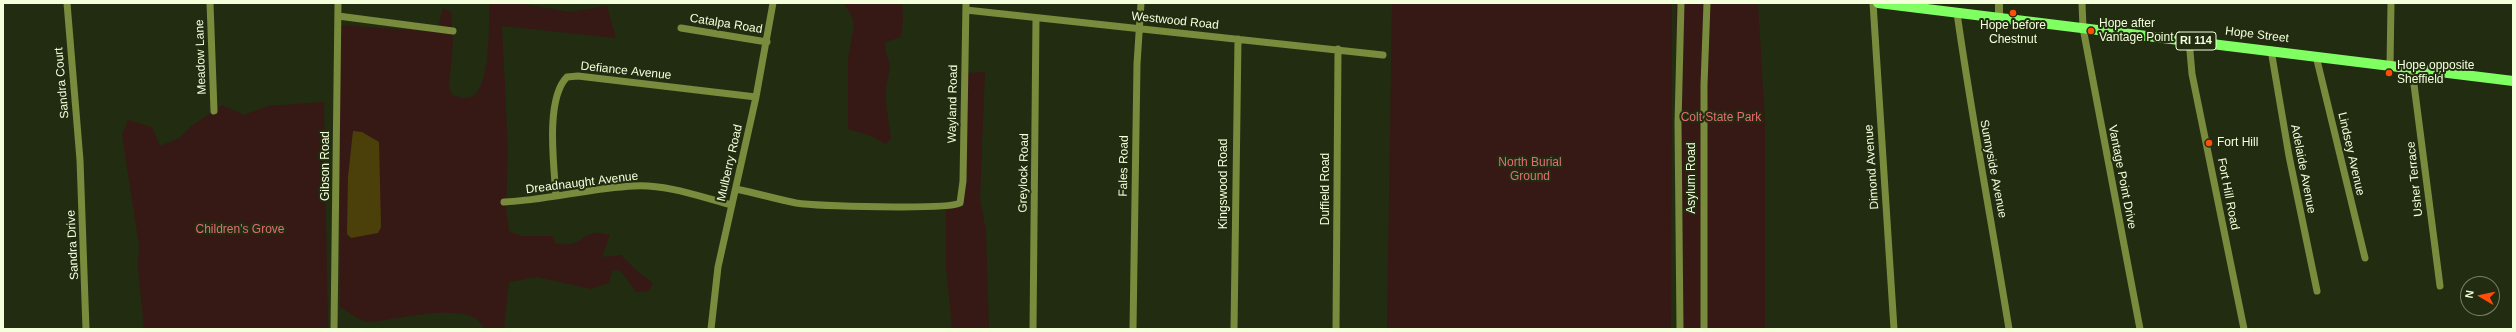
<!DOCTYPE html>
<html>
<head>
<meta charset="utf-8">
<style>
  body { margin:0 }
  #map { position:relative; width:2516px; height:332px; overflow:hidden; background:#222c11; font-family:Arial,sans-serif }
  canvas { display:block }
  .frame { position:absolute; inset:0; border:4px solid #f4ffdc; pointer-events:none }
  .north { position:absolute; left:2460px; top:276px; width:40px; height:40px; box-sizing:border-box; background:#222c11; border:1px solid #768062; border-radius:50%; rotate:279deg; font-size:11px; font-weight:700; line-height:16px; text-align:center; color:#f4ffdc }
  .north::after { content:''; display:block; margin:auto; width:14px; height:18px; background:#ff4e08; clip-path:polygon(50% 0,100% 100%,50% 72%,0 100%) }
</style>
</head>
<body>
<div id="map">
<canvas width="2516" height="332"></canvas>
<div class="frame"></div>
<div class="north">N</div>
</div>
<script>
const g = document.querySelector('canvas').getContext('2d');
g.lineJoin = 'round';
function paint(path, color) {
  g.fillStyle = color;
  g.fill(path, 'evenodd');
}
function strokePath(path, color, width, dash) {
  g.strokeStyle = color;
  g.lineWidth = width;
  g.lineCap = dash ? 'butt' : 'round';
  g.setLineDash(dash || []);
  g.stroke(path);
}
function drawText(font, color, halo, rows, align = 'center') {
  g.font = font + ' Arial,sans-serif';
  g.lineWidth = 4;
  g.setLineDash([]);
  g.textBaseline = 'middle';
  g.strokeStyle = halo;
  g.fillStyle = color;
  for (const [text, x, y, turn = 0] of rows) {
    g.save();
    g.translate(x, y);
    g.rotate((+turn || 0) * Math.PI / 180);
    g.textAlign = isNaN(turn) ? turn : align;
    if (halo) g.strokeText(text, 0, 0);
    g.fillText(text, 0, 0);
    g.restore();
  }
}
paint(new Path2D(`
  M 489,3 L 518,3 L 570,12 L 607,6 L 616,38 L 502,26 L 508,150 L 506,209 L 509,231 L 521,236 L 553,236 L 555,243 C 576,248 576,240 594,233 C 598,232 605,234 610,235 L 602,257 L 621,255 L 637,271 L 653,283 L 649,291 L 636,292 L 621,271 L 612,270 L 609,283 L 591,289 L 537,277 L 509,282 L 504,329 L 484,329 C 474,297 391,322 367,322 C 360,321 347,311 340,307 L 340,25 L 437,32 L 443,8 L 451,12 L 453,41 L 449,87 L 452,95 C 459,97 466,100 473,96 C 491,84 489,22 489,3 Z
  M 844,3 L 902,3 L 903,21 L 901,37 L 886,42 L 885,50 L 890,65 L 885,96 L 891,138 L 886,144 L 871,136 L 848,129 L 848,59 L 854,25 L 852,17 Z
  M 1392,3 L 1672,3 L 1671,329 L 1387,329 Z
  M 1676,3 L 1758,3 L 1765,123 L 1765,329 L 1681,329 Z
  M 985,72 L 980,198 L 986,231 L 989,329 L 952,329 L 946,267 L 946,210 L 964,206 L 967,73 Z
  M 324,102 L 328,329 L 144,329 L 138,268 L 139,245 L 122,135 L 128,120 L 152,127 L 160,146 L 180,138 L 189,128 L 222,105 L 244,115 L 268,106 Z`), '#361914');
paint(new Path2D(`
  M 353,131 L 362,132 L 379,142 L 381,227 L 378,233 L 351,238 L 347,234 L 348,177 Z`), '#4b400a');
strokePath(new Path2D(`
  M 67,3 L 80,160 L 86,329
  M 210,3 L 214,111
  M 1873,3 L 1894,329
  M 2082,3 L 2083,28 L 2140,329
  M 966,10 L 1383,55
  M 1957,13 C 1972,119 1992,224 2009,329
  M 338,16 L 453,31
  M 681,28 L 767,42
  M 2189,40 L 2192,74 L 2244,329
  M 2271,50 L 2289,156 L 2317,291
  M 2316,56 L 2365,258
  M 2390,66 L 2391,3
  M 2412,69 L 2440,286
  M 736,189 C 756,193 776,199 796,203 C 816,206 947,210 960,203 L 963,181 L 966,3
  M 556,196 C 554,166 545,99 567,77 L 578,76 L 756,97
  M 504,202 C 547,200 590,188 634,186 C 666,184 701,197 732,205
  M 334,329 L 338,3
  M 711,329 L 718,267 L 756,97 L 773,3
  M 1033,329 L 1036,18
  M 1133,329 L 1137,64 L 1141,3
  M 1234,329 L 1238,39
  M 1336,329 L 1338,49
  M 1680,329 L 1678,123 L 1681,3
  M 1704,329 L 1704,85 L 1707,3`), '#798b3c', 7);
strokePath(new Path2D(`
  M 1999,18 L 1999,3`), '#798b3c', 8);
strokePath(new Path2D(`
  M 1878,3 L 2513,81`), '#80ff63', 10);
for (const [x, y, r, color] of [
  [2013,13,4,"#ff4e08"],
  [2091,31,4,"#ff4e08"],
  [2389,73,4,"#ff4e08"],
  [2209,143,4,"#ff4e08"]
]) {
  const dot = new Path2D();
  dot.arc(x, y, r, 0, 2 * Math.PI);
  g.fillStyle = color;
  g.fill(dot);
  strokePath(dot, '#222c11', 1.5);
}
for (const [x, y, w] of [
  [2196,41,40]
]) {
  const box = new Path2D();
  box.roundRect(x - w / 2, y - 9, w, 18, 3);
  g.fillStyle = '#222c11';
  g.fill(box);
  strokePath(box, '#f4ffdc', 1);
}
drawText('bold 11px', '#f4ffdc', null, [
  ["RI 114",2196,41]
]);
drawText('12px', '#f4ffdc', '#222c11', [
  ["Westwood Road",1175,21,6],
  ["Catalpa Road",726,24,9],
  ["Hope Street",2257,35,7],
  ["Meadow Lane",201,57,-92],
  ["Defiance Avenue",626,71,6],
  ["Sandra Court",62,83,-95],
  ["Wayland Road",953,104,-89],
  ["Lindsey Avenue",2351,154,77],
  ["Mulberry Road",730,163,-77],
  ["Gibson Road",326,166,-90],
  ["Fales Road",1124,166,-89],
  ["Dimond Avenue",1872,167,-94],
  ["Sunnyside Avenue",1993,169,79],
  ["Adelaide Avenue",2303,169,79],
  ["Greylock Road",1024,173,-89],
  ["Vantage Point Drive",2122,177,79],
  ["Asylum Road",1692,178,-90],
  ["Usher Terrace",2415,179,-96],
  ["Dreadnaught Avenue",582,183,-7],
  ["Kingswood Road",1224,184,-90],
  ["Duffield Road",1326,189,-90],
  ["Fort Hill Road",2228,194,79],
  ["Sandra Drive",73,245,-93]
]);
drawText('12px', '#f4ffdc', '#222c11', [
  ["Hope after",2099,24],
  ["Vantage Point",2099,38],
  ["Hope before",2013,26,"center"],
  ["Chestnut",2013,40,"center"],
  ["Hope opposite",2397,66],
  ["Sheffield",2397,80],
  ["Fort Hill",2217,143]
], 'left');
drawText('12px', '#e46c73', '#222c11', [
  ["Colt State Park",1721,118],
  ["North Burial",1530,163],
  ["Ground",1530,177],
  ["Children's Grove",240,230]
]);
</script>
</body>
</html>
